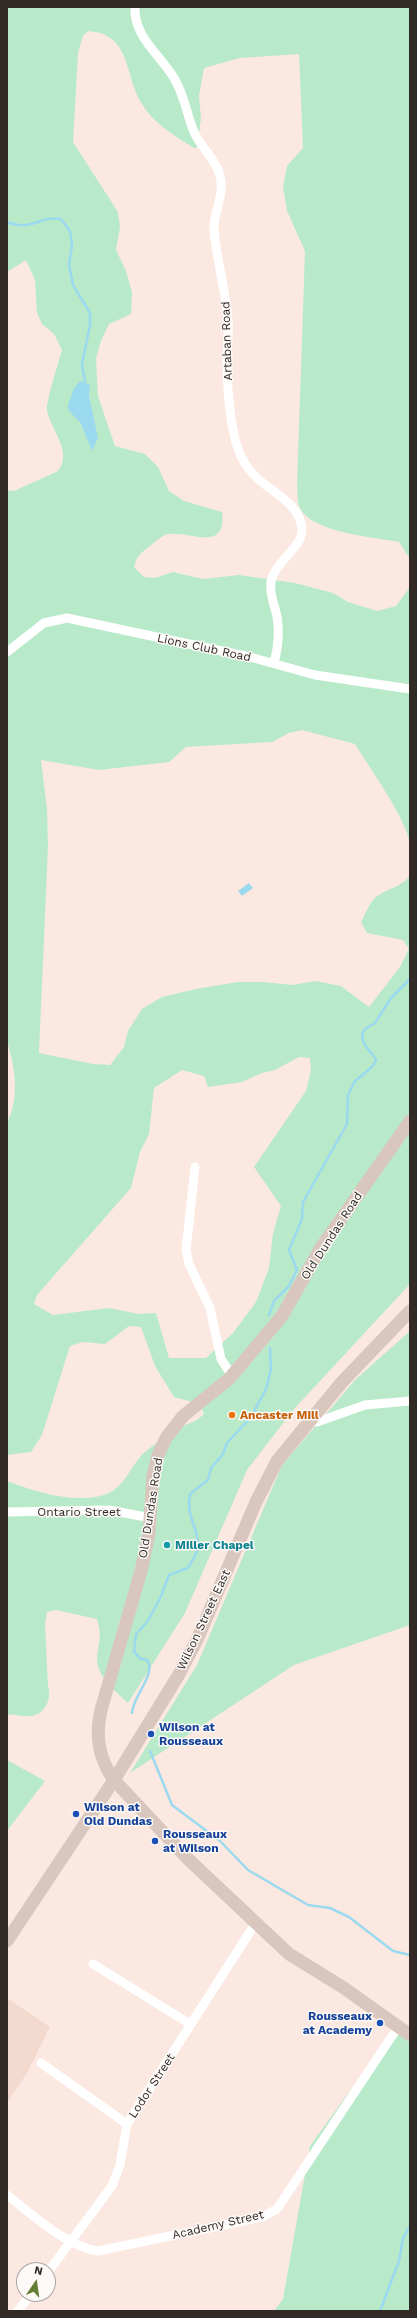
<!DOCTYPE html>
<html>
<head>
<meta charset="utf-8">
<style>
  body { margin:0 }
  #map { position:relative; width:417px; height:2318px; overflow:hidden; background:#fbe8e0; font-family:"Work Sans",sans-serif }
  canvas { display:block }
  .frame { position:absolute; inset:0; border:8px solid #312a27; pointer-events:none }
  .north { position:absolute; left:16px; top:2262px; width:40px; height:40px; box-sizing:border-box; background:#fcf9f7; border:1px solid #aba6a4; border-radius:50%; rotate:13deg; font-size:11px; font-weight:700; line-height:16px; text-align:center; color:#312a27 }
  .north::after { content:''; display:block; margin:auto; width:14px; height:18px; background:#637e33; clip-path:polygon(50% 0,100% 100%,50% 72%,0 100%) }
</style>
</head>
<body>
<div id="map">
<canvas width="417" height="2318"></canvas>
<div class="frame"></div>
<div class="north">N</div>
</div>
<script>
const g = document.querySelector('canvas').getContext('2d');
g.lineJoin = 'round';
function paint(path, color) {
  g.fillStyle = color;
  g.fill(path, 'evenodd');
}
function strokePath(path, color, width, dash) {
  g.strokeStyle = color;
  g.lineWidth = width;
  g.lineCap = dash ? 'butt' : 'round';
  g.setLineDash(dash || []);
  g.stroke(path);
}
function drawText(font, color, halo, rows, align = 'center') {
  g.font = font + ' "Work Sans",sans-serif';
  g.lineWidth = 3;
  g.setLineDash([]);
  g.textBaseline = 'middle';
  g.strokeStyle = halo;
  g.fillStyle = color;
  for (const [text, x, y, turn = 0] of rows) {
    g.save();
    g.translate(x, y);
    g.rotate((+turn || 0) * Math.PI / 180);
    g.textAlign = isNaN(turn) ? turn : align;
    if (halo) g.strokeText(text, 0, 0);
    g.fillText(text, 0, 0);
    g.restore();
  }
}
paint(new Path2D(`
  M 7,1998 L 50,2027 L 27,2073 L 7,2103 Z`), '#f3d9ce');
paint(new Path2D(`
  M 7,7 L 410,7 L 410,559 L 399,542 C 374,537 310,533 299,506 C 297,500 298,491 297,484 L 305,251 L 287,211 L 283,187 L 287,166 L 303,148 L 299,54 L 240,58 L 204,68 L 199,96 L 201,118 L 197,147 L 194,148 C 175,136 154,124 142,104 C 124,76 132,34 88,31 L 83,36 L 78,53 L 73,142 L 118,212 L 120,227 L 116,250 L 126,271 L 132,292 L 131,314 L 109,324 L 101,341 L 96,359 L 98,396 L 115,446 L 145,454 L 158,467 L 169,491 L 184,501 L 222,512 C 227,553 191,531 168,534 C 162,535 155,542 150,546 C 141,553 137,555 134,567 L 144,577 L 155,578 L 173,572 L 203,579 L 239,575 L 295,583 L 333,593 L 348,602 L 377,611 L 396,606 L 410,587 L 410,844 C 405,816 370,769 355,744 L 302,730 L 289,733 L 272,742 L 186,747 L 169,762 L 99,770 L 41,760 L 47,809 L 48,846 L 39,1053 L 93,1064 L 110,1065 L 124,1047 L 128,1031 L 142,1009 L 162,997 L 196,989 L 238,982 L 263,982 L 293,985 L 315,981 L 341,986 L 369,1007 L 400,967 L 409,949 L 403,940 L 367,933 L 361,922 C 365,915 369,903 376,897 C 386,889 404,886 410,875 L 410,1284 L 294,1409 L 247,1470 L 185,1613 L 128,1703 C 117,1693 96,1676 97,1658 C 99,1641 102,1637 97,1619 L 56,1610 L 47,1612 L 45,1624 L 48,1686 C 52,1698 46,1713 32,1716 C 25,1717 16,1715 9,1714 L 7,1718 L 7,1481 C 35,1492 87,1508 114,1490 C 127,1481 133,1462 145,1452 C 156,1443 171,1432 183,1426 C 192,1422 197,1421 204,1414 L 200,1404 L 174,1397 L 155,1366 L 141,1327 L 129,1326 L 105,1344 L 83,1342 L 70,1346 L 42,1435 L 31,1452 L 7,1455 L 7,1123 C 20,1097 15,1068 7,1041 L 7,490 L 14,491 L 58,471 C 73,451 51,431 47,410 C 46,401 59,361 62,350 L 54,334 L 42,324 L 37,313 L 35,280 L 26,260 L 7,272 ZM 90,385 L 89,395 L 97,438 L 92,451 L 80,422 ZM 299,1057 L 310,1058 L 311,1070 L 306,1091 L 254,1167 L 281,1206 L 273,1233 L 269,1268 L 256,1302 L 233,1333 L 206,1358 L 169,1358 L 156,1313 L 139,1314 L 109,1308 L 53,1315 L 34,1304 L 37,1295 L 131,1188 L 140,1152 L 149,1134 L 154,1088 L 182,1070 L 204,1076 L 208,1087 L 242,1082 L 262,1073 L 275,1070 Z
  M 410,1331 L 410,1625 L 294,1665 L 130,1773 L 197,1665 L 282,1465 L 356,1379 Z
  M 7,1760 L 45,1781 L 7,1831 Z
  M 399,2023 L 410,2031 L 410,2311 L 274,2311 L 283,2299 L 310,2146 Z`), '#b8eaca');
paint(new Path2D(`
  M 80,381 L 90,385 L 89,395 L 98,438 L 92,451 L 80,422 L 69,411 L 68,405 L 74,388 Z
  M 249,883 L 253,888 L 242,896 L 238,891 Z`), '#9bd9ef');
strokePath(new Path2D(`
  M 7,7 L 8,7
  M 7,222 C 34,232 39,215 61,219 L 70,231 L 72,245 L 69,265 L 73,285 L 90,313 L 90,325 L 82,364 L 85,382
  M 269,1315 L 274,1301 L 289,1286 L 297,1270 L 289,1250 L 302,1219 L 303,1202 L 347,1124 L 348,1095 L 355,1081 L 372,1067 L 376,1061 C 374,1052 363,1050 362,1034 L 365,1029 L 375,1023 L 391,998 L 410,979
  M 132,1713 C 133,1695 157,1674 147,1660 L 141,1659 L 134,1652 L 136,1634 L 148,1621 L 161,1596 L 169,1575 L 188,1568 C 191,1561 200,1551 198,1543 C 196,1523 186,1516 190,1494 L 208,1480 L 211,1468 L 223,1454 L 227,1443 L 251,1417 L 266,1389 L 271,1369 L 270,1348
  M 150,1751 L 172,1805 L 220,1841 L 248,1870 L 308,1905 L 330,1908 L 349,1917 L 393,1951 L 410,1955
  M 380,2311 L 399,2261 L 403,2238 L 410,2226`), '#9bd9ef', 2.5);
strokePath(new Path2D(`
  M 135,7 C 133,36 161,56 174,78 C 184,94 187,115 194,132 C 201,148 216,159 220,176 C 225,194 214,210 214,228 C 216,260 226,290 228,321 C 229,335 227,348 227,361 C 227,384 229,408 233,430 C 236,446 242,463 254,475 C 270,492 301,503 302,530 C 302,548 274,562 271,582 C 269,595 275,605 277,617 C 280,633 278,648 274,663
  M 7,652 L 44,623 L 67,618 L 250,657 L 315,675 L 410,689
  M 195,1167 L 186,1250 L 189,1264 L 210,1308 L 221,1359 L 232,1376
  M 310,1420 L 317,1422 L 365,1405 L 410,1401
  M 7,1512 L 109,1510 L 151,1518
  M 93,1964 L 190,2024
  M 41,2063 L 127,2124
  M 7,2195 C 32,2214 67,2247 98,2251 L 262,2217 L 277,2209 L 398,2027
  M 48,2272 L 112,2186 L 120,2165 L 127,2124 L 255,1924
  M 18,2311 L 31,2294`), '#fff', 9);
strokePath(new Path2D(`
  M 410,1121 L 320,1249 L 282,1316 L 229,1379 L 183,1416 L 166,1438 L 158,1455 L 153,1476 L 149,1534 L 141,1571 L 101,1710 C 95,1735 99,1759 114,1780 L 188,1859 L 289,1954 L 344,1988 L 410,2035
  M 7,1941 L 114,1780 L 178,1676 L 197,1640 L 256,1502 L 277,1461 L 342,1382 L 410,1311`), '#d9c6bd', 13);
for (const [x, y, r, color] of [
  [232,1415,4,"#e8710a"],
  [167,1545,4,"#0f9aa8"],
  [151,1734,4,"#1a4fb4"],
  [76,1814,4,"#1a4fb4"],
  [155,1841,4,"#1a4fb4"],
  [380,2023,4,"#1a4fb4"]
]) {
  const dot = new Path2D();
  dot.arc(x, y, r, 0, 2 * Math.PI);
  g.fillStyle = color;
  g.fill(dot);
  strokePath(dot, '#fcf9f7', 1.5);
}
drawText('12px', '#312a27', '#fcf9f7', [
  ["Artaban Road",227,341,-92],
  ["Lions Club Road",204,648,12],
  ["Old Dundas Road",332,1236,-57],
  ["Old Dundas Road",151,1508,-81],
  ["Ontario Street",79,1512],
  ["Wilson Street East",204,1620,-65],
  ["Lodor Street",152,2086,-57],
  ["Academy Street",218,2225,-13]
]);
drawText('bold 12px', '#c56008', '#fcf9f7', [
  ["Ancaster Mill",240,1415]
], 'left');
drawText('bold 12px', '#0d838f', '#fcf9f7', [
  ["Miller Chapel",175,1545]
], 'left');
drawText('bold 12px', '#164399', '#fcf9f7', [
  ["Wilson at",159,1727],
  ["Rousseaux",159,1741],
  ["Wilson at",84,1807],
  ["Old Dundas",84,1821],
  ["Rousseaux",163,1834],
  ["at Wilson",163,1848],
  ["Rousseaux",372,2016,"right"],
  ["at Academy",372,2030,"right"]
], 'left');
</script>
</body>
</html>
